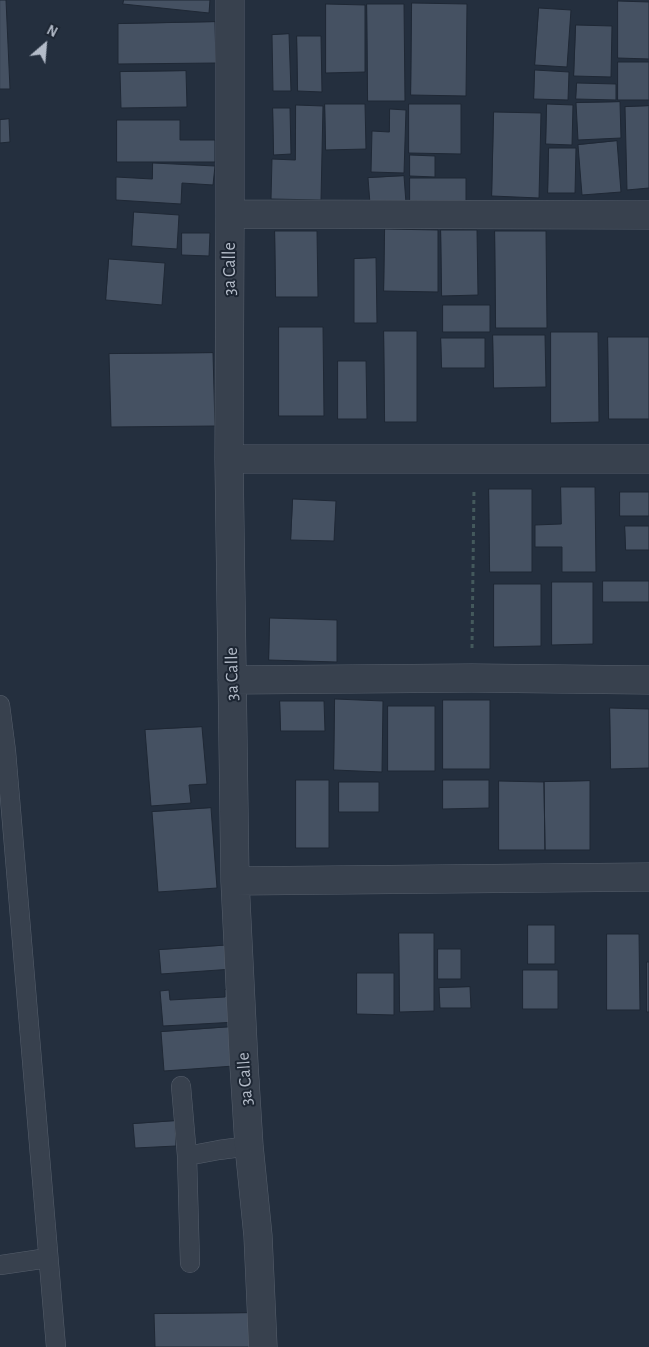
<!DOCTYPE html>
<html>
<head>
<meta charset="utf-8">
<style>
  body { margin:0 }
  #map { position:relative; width:649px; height:1347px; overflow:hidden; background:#242f3e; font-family:"Alegreya Sans",sans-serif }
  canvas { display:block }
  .north { position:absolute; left:20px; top:20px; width:50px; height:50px; -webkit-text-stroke:4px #1d2633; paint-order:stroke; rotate:27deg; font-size:14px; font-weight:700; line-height:20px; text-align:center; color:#b4bcc9 }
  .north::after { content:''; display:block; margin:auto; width:18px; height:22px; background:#b4bcc9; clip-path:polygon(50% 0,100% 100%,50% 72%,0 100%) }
</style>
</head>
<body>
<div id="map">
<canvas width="649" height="1347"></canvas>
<div class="north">N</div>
</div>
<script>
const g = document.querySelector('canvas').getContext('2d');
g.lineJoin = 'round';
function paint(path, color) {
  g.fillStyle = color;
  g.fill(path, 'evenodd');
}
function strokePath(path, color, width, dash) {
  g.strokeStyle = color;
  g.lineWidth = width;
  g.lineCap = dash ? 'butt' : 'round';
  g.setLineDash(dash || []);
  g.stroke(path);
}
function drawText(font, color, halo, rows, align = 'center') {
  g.font = font + ' "Alegreya Sans",sans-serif';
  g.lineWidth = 4;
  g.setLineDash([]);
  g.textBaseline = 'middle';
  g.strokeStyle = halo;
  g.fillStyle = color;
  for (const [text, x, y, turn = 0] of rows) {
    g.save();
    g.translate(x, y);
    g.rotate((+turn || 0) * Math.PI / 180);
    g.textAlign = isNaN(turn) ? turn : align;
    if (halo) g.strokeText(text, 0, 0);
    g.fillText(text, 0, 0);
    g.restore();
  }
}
const building = new Path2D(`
  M 0,0 L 6,0 L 10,89 L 0,89 Z
  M 124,0 L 210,0 L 209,13 L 123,4 Z
  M 618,1 L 649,2 L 649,59 L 618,58 Z
  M 412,3 L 467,4 L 466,96 L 411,95 Z
  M 326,4 L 365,5 L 365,72 L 326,73 Z
  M 367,4 L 404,4 L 405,101 L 368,101 Z
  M 539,8 L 571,10 L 567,67 L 535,65 Z
  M 215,22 L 216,63 L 118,64 L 118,24 Z
  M 576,25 L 612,26 L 611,77 L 574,76 Z
  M 289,34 L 291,91 L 273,91 L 272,35 Z
  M 297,36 L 321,36 L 322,92 L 298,91 Z
  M 618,62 L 649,62 L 649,100 L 618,100 Z
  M 535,70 L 569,72 L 568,100 L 534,99 Z
  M 186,71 L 187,107 L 121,108 L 120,72 Z
  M 577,83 L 616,84 L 616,100 L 576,99 Z
  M 620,102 L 621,138 L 578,140 L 576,103 Z
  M 325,104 L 365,104 L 366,149 L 326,150 Z
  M 409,104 L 461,104 L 461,154 L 409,153 Z
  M 547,104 L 573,105 L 572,145 L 546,144 Z
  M 296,105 L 323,106 L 321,200 L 271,199 L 272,159 L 295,160 Z
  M 649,106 L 649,188 L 627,190 L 625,107 Z
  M 273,108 L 290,108 L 291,154 L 274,155 Z
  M 390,109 L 406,110 L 404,173 L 371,172 L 372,131 L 389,132 Z
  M 494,112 L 541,113 L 539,198 L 492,196 Z
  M 9,119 L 10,142 L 0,143 L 0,120 Z
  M 117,120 L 180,120 L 180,140 L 215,140 L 215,162 L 117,162 Z
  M 617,141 L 621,192 L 582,195 L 578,145 Z
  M 549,148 L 576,148 L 575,193 L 548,193 Z
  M 410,155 L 435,156 L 435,177 L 410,176 Z
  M 153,163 L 215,166 L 213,185 L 182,183 L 181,204 L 116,200 L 116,177 L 152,179 Z
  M 404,176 L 406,203 L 370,204 L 368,178 Z
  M 410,178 L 466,178 L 466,202 L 410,202 Z
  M 134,212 L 179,215 L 177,249 L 132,246 Z
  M 385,229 L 438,230 L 438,292 L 384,291 Z
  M 441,230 L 477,230 L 478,295 L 442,296 Z
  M 275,231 L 317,231 L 318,297 L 276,297 Z
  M 495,231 L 546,231 L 547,328 L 496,328 Z
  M 182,233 L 210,233 L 209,256 L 182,255 Z
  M 376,258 L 377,323 L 354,323 L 354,259 Z
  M 109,259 L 165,263 L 162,305 L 106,300 Z
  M 443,305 L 490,305 L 490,332 L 443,332 Z
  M 279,327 L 323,327 L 324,416 L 279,416 Z
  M 384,331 L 417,331 L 417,422 L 385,422 Z
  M 551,332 L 598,332 L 599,422 L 551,423 Z
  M 493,335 L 545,335 L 546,387 L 494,388 Z
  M 608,337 L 649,337 L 649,419 L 609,419 Z
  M 441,338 L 485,338 L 485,368 L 442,368 Z
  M 213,353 L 215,426 L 111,427 L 109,354 Z
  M 338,361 L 366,361 L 367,419 L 338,419 Z
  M 561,487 L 595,487 L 596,572 L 562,572 L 562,547 L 535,547 L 535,525 L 561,524 Z
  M 489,489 L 532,489 L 532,572 L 490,572 Z
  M 620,492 L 649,492 L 649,516 L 620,516 Z
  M 293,499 L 336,501 L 334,541 L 291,540 Z
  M 625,526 L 649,526 L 649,550 L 626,550 Z
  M 603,581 L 649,581 L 649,602 L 603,602 Z
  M 552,582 L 593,582 L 593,644 L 552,645 Z
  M 494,584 L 541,584 L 541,646 L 494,647 Z
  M 270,618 L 337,620 L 337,662 L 269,660 Z
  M 335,699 L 383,701 L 382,772 L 334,770 Z
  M 443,700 L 490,700 L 490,769 L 443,769 Z
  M 280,701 L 324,701 L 325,731 L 281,731 Z
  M 388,706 L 435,706 L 435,771 L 388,771 Z
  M 610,708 L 649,709 L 649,768 L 611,769 Z
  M 202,727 L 207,784 L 189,785 L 191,803 L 151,806 L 145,730 Z
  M 296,780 L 329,780 L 329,848 L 296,848 Z
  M 443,780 L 489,780 L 489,808 L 443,809 Z
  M 499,781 L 544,782 L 545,850 L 499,850 Z
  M 590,781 L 590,850 L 545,850 L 544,782 Z
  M 339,782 L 379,782 L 379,812 L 339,812 Z
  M 211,808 L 217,888 L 158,892 L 152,812 Z
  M 528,925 L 555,925 L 555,964 L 528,964 Z
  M 399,933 L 434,933 L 434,1011 L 400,1012 Z
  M 607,934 L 639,934 L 640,1010 L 607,1010 Z
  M 232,945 L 233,969 L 161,974 L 159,950 Z
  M 438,949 L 461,949 L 461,979 L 438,979 Z
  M 647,962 L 649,962 L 649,1012 L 647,1012 Z
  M 523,970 L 558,970 L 558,1009 L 523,1009 Z
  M 357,973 L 394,973 L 394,1015 L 357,1014 Z
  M 470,987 L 471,1008 L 440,1008 L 439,988 Z
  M 234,989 L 237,1022 L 163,1026 L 160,991 L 169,990 L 170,1000 L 225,997 L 225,990 Z
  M 231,1027 L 234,1066 L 164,1071 L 161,1032 Z
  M 175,1121 L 176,1146 L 135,1148 L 133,1124 Z
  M 251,1313 L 251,1347 L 155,1347 L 154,1314 Z`);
paint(building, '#455162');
strokePath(building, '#1f2835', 1);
const service = new Path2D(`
  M 0,705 L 6,751 L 56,1347
  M 181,1086 L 187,1156
  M 190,1263 L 187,1156 L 219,1150 L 249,1146
  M 0,1265 L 48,1258`);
const minor = new Path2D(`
  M 230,0 L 230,214 L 229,459 L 235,881 L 244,1065 L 249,1146 L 258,1236 L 263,1347
  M 230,214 L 649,215
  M 229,459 L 649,459
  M 232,680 L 472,678 L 649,680
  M 235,881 L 649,877`);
strokePath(service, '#565f6c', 20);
strokePath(minor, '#565f6c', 29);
strokePath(new Path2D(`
  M 472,648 L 474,489`), '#44595c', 3, [4, 4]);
strokePath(service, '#38414e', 19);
strokePath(minor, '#38414e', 28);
drawText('18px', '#b4bcc9', '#1d2633', [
  ["3a Calle",230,269,-90],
  ["3a Calle",232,674,-91],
  ["3a Calle",245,1079,-94]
]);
</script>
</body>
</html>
